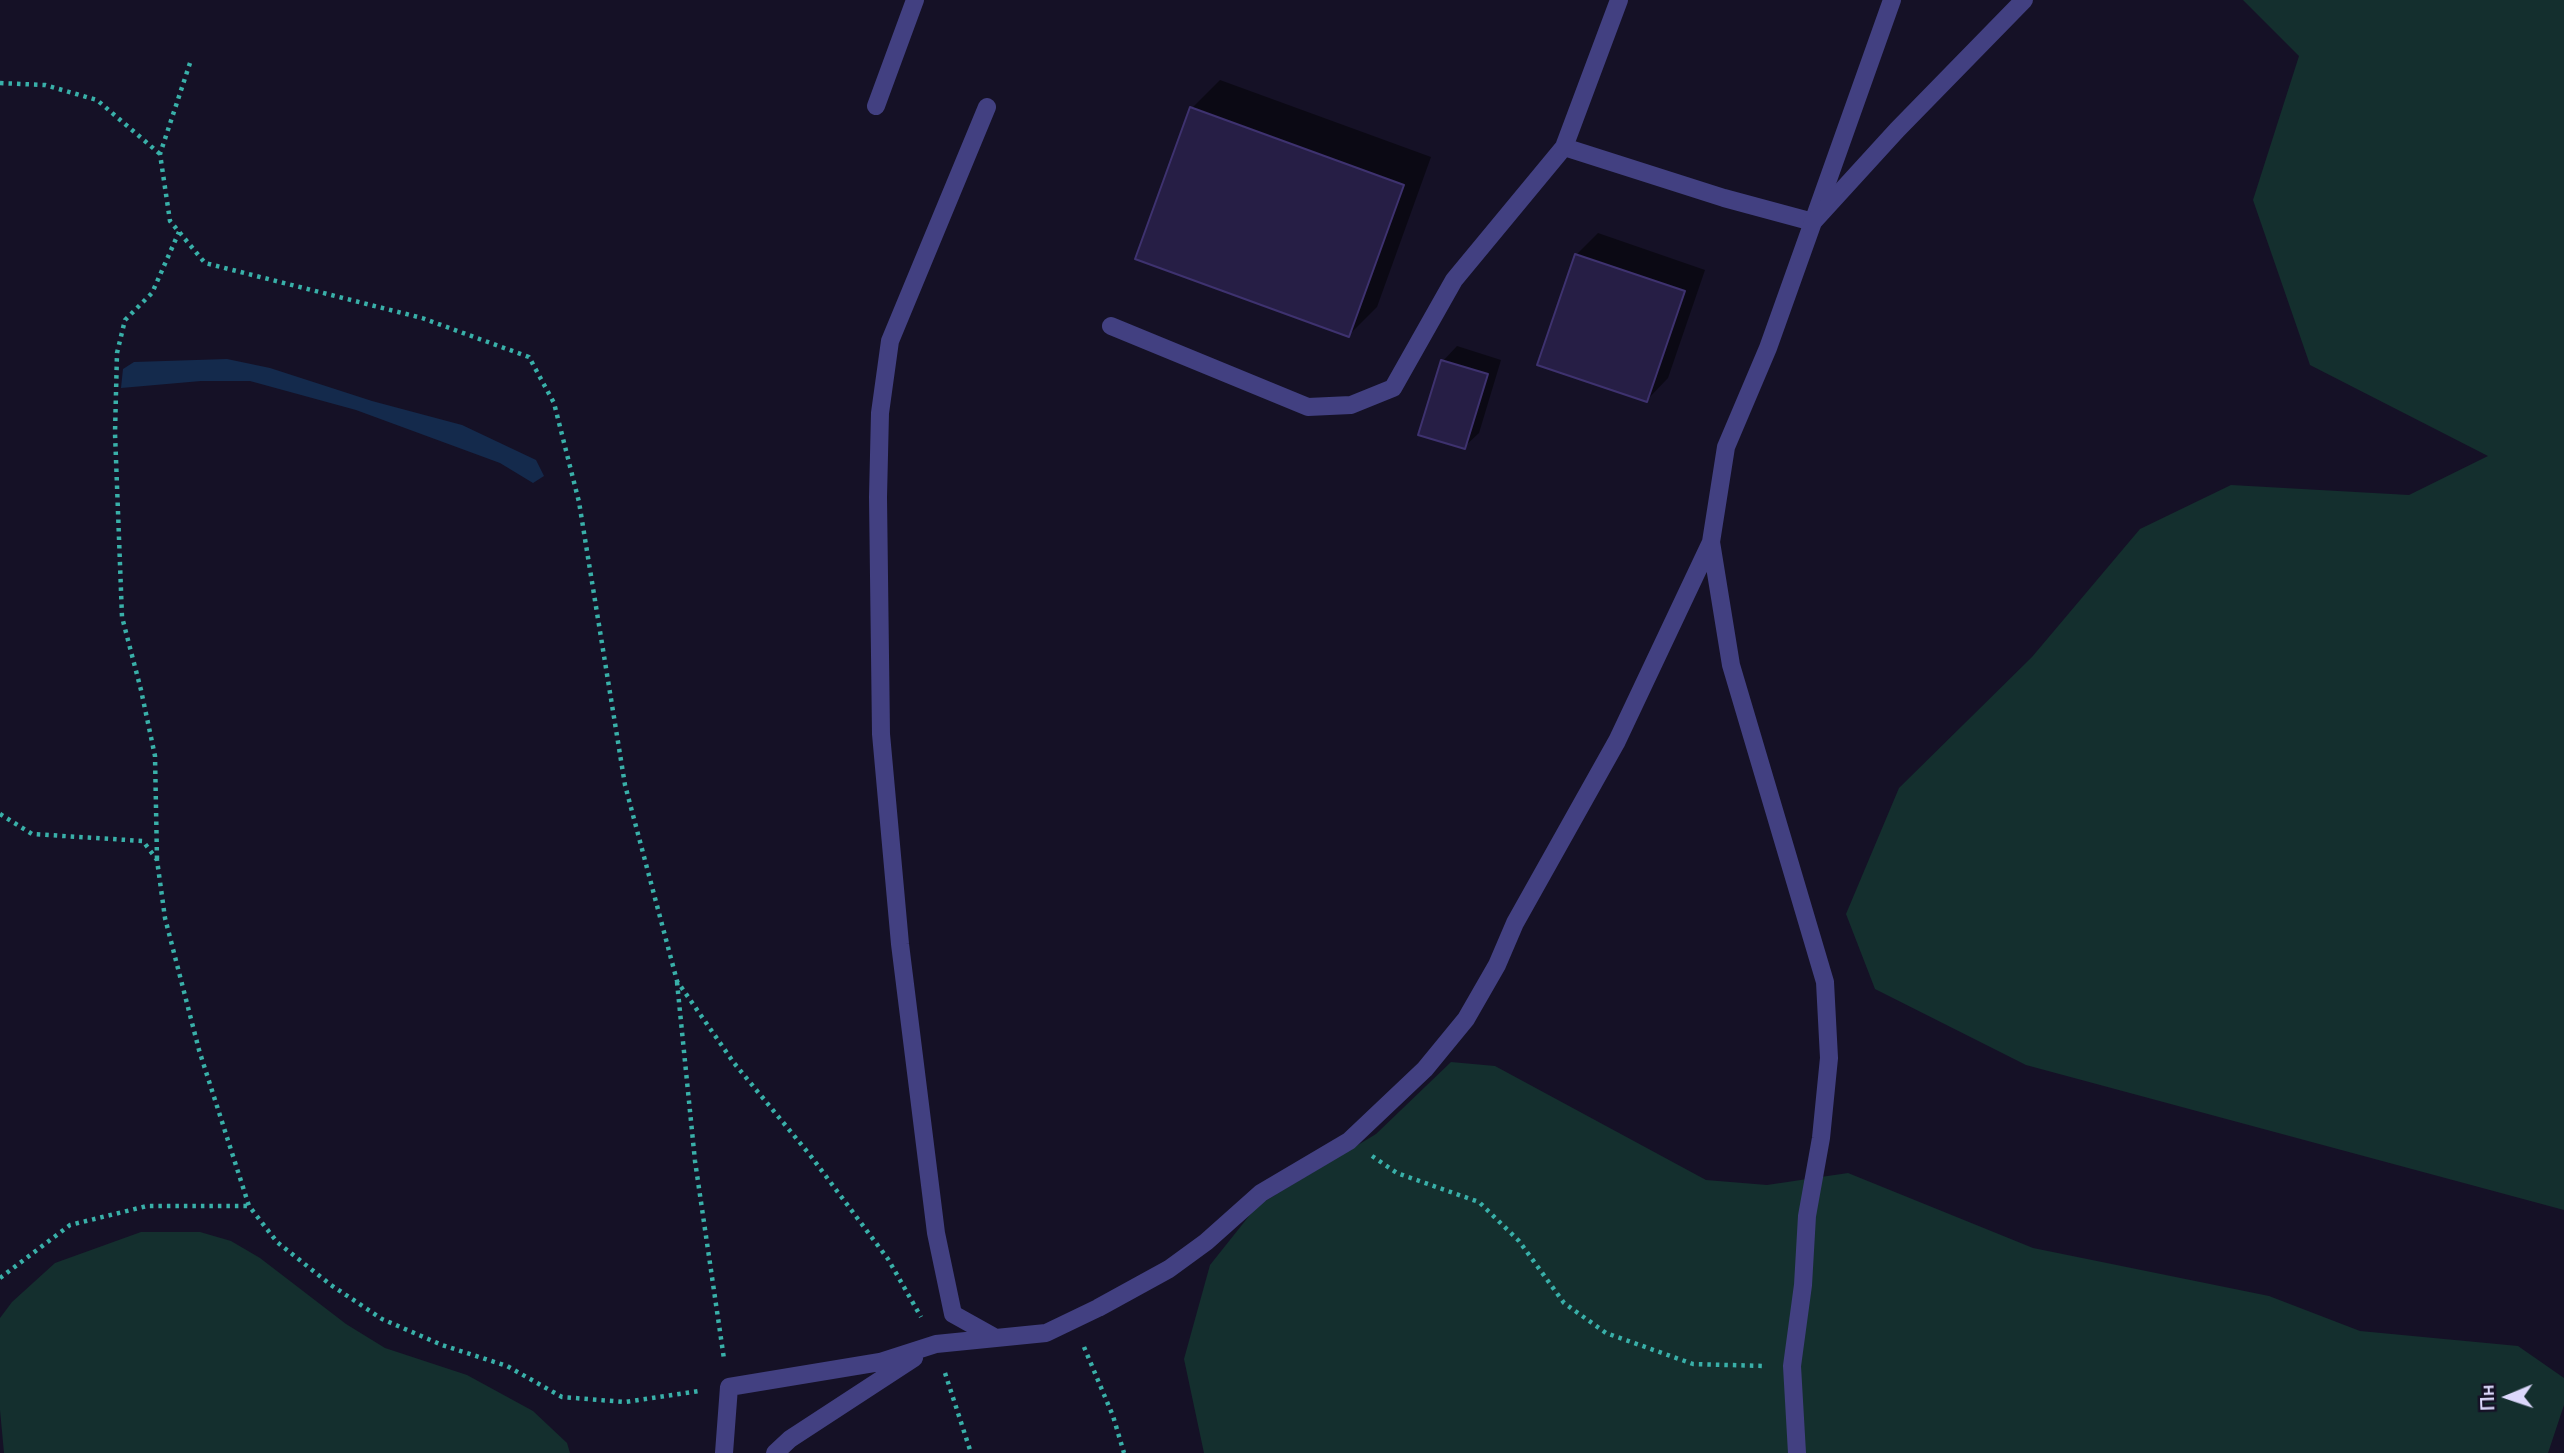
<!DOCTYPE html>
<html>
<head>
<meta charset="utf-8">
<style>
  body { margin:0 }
  #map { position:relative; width:2564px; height:1453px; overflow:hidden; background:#151126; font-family:Mulish,sans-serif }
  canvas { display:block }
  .north { position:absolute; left:2473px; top:1362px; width:70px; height:70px; -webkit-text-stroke:5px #151126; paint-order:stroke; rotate:268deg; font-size:19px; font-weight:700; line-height:28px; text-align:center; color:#dcd8fc }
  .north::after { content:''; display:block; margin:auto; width:24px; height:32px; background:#dcd8fc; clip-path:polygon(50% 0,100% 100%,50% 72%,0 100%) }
</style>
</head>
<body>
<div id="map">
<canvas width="2564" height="1453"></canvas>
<div class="north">Пн</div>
</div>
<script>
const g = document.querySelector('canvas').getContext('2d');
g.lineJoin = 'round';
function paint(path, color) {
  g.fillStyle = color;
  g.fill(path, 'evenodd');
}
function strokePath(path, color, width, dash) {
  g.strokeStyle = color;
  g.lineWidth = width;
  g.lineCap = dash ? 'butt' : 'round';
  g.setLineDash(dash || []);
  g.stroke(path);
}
paint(new Path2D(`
  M 2243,0 L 2564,0 L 2564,1210 L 2026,1065 L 1875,989 L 1846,914 L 1899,788 L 2032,657 L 2140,529 L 2231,485 L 2409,495 L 2488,456 L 2310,365 L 2253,200 L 2299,56 Z
  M 1451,1062 L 1495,1066 L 1706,1180 L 1767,1185 L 1848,1173 L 2033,1248 L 2269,1296 L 2360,1331 L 2518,1346 L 2564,1378 L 2564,1405 L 2548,1453 L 1204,1453 L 1184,1359 L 1210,1265 L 1257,1206 L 1376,1134 Z
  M 141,1232 L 200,1232 L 231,1241 L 260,1258 L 346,1324 L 385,1348 L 467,1375 L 533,1411 L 567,1443 L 570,1453 L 4,1453 L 0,1410 L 0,1318 L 12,1302 L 55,1263 Z`), '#142f2e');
paint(new Path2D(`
  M 227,359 L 270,368 L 372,401 L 462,425 L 536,460 L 544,476 L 533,483 L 500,463 L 356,410 L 250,381 L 201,381 L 121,388 L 123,369 L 134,362 Z`), '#142a4c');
paint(new Path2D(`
  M 1220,80 L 1431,157 L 1377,307 L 1349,335 L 1192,108 Z
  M 1598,233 L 1705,270 L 1668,378 L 1647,400 L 1576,255 Z
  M 1457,346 L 1501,360 L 1479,433 L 1464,447 L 1443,361 Z`), '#0007');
const building = new Path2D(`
  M 1190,107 L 1404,185 L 1349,337 L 1135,259 Z
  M 1575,254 L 1685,291 L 1647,402 L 1537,365 Z
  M 1441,360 L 1488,374 L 1465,449 L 1418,435 Z`);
paint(building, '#261e45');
strokePath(building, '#3e326f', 2);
strokePath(new Path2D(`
  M 190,63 L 160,154 L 170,221 L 205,263 L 422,318 L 529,357 L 554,403 L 579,502 L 625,785 L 677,981 L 734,1063 L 810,1155 L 888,1259 L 921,1317
  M 0,83 L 45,85 L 97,100 L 160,154
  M 0,814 L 32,834 L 143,841 L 157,860 L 165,918 L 199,1050 L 249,1206 L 277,1242 L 331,1285 L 382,1319 L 442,1345 L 507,1366 L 562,1397 L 625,1402 L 699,1391
  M 157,859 L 155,756 L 141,690 L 122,617 L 115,433 L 117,353 L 125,320 L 152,293 L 179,232
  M 677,982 L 695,1161 L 724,1359
  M 1372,1156 L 1397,1173 L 1479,1202 L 1519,1241 L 1564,1303 L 1606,1333 L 1693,1364 L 1764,1366
  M 0,1278 L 70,1225 L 147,1206 L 249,1206
  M 1084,1347 L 1113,1416 L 1124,1453
  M 945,1373 L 971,1453`), '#39b0a9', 4.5, [3.5, 5]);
strokePath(new Path2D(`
  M 876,106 L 915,0
  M 1564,147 L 1724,198 L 1813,222 L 1892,0
  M 1111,326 L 1308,407 L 1351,405 L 1393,388 L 1454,280 L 1564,147 L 1619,0`), '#424081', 18);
strokePath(new Path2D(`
  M 987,107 L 890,341 L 880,413 L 878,497 L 881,734 L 900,944 L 936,1233 L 953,1314 L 996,1338
  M 1711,542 L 1731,665 L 1825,982 L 1829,1058 L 1821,1138 L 1807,1216 L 1803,1285 L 1792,1366 L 1797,1453
  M 724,1453 L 729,1387 L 880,1362 L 936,1344 L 1046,1333 L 1098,1308 L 1169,1269 L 1206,1242 L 1261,1193 L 1349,1141 L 1425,1069 L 1466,1019 L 1497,965 L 1515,923 L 1617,741 L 1711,542 L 1726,447 L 1768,348 L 1813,222 L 1897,130 L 2024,0
  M 775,1453 L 790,1439 L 914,1358`), '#424081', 18);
</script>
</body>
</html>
